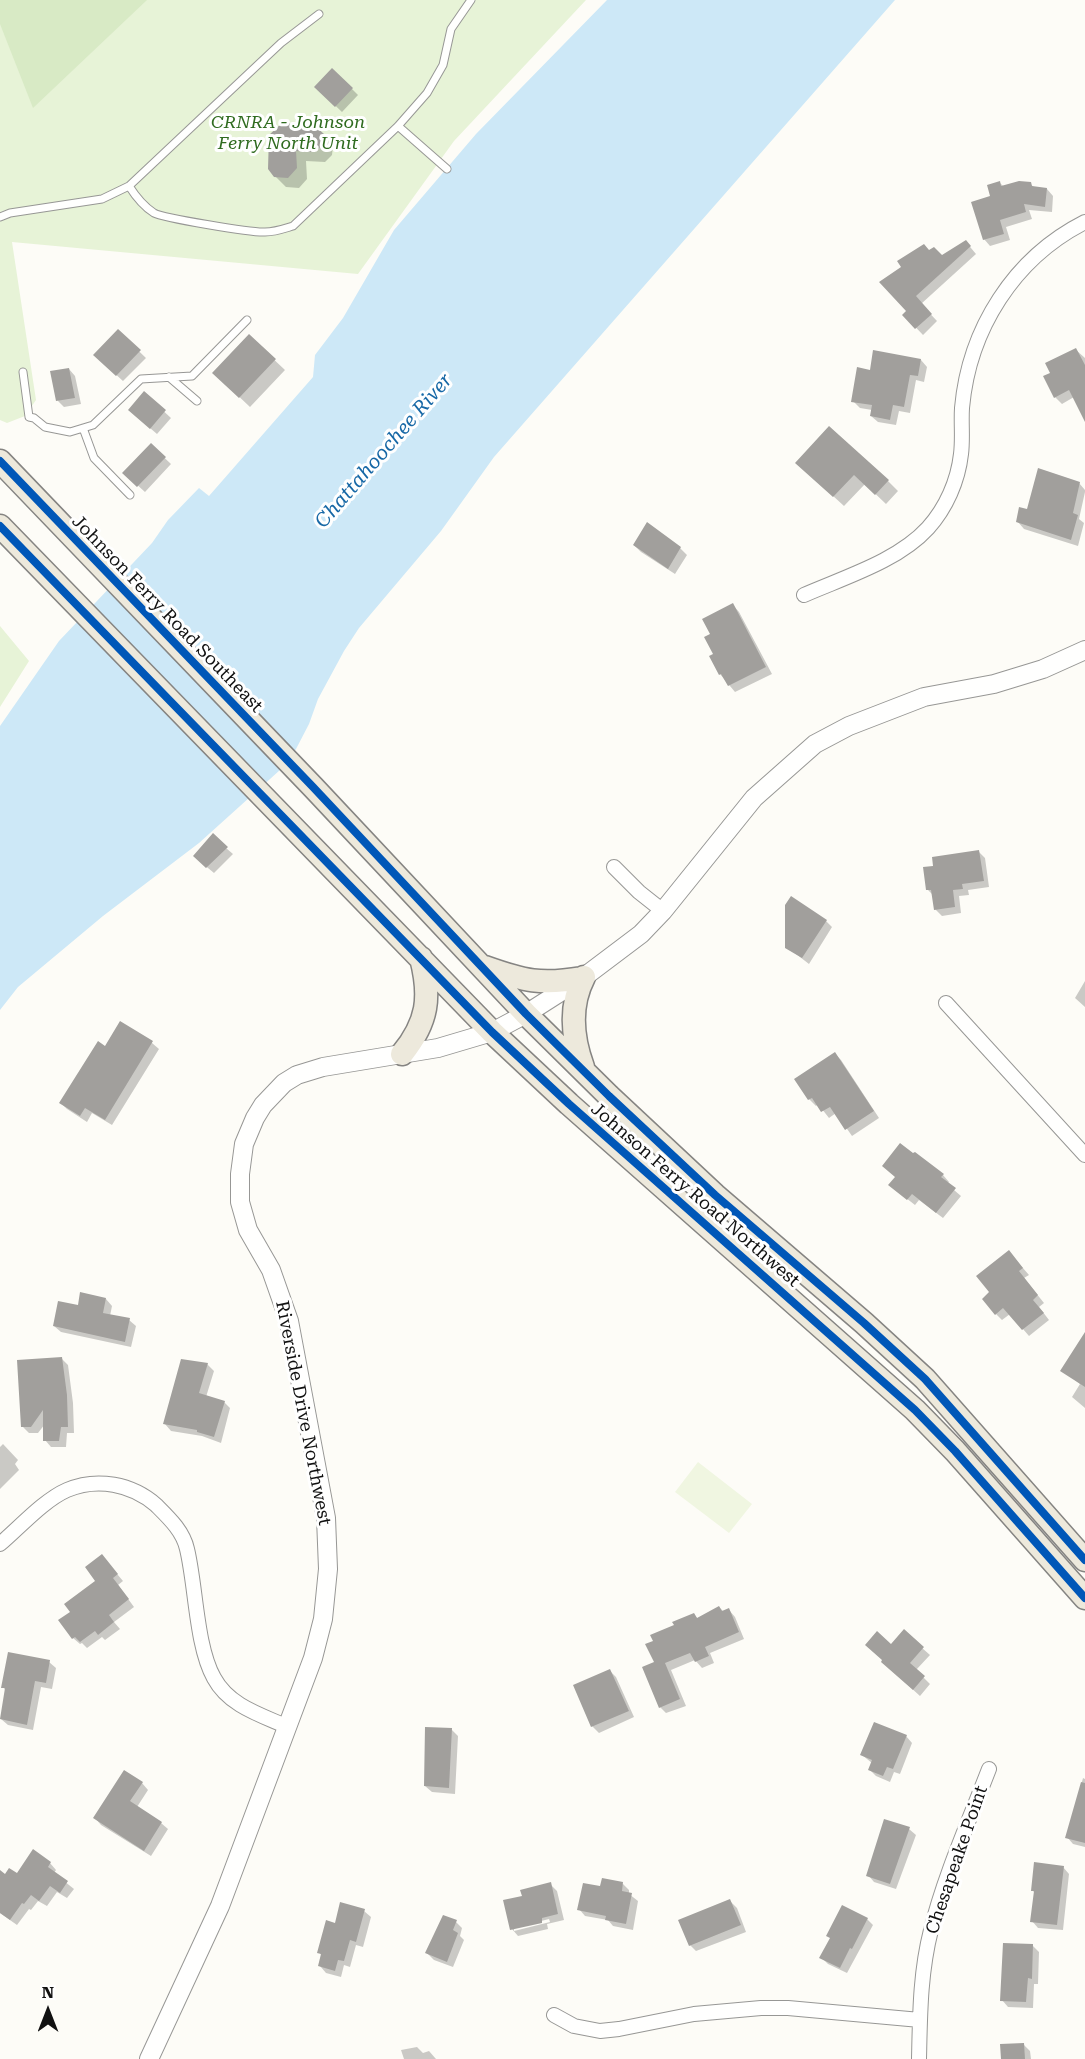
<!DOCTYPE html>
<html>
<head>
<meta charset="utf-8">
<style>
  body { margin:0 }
  #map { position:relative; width:1085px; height:2059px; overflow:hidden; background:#fdfcf7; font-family:"Roboto Serif",serif }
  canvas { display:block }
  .north { position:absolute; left:18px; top:1981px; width:60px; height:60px; -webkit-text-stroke:4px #fff; paint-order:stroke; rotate:0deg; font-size:16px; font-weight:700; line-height:24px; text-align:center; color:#111 }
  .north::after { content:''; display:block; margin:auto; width:21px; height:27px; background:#111; clip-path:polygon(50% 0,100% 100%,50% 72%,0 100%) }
</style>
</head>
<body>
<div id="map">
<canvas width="1085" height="2059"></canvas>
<div class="north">N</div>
</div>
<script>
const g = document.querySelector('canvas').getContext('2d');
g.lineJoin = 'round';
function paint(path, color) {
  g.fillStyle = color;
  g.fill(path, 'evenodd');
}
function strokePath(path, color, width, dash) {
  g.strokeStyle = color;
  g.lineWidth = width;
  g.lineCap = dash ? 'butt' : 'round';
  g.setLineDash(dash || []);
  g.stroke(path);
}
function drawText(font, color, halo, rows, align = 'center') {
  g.font = font + ' "Roboto Serif",serif';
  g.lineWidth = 6;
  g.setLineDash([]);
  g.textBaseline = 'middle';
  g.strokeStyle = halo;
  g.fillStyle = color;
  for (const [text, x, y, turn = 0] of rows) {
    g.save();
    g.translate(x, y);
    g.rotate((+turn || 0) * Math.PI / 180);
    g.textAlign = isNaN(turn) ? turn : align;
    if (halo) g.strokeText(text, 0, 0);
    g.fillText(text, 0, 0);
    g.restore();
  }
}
paint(new Path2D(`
  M 0,0 L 586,0 L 454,141 L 358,274 L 12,242 L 36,400 L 25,416 L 7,423 L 0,420 Z
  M 0,626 L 29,661 L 0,707 Z`), '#e7f3d7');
paint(new Path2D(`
  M 0,0 L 147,0 L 33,108 L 0,24 Z`), '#d8eac5');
paint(new Path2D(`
  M 698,1462 L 752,1504 L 729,1533 L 675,1492 Z`), '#f0f6e1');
paint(new Path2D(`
  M 607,0 L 895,0 L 494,457 L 441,531 L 359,628 L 344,651 L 318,699 L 309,724 L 296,749 L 280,770 L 199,843 L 103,916 L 18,987 L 0,1010 L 0,726 L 59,641 L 152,543 L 168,520 L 199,488 L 209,496 L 313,377 L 315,355 L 343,318 L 394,230 L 476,134 Z`), '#cde8f7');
paint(new Path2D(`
  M 333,70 L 358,95 L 342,112 L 316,87 Z
  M 313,126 L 333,146 L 332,155 L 325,162 L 306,161 L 307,179 L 299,188 L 286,187 L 275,176 Z
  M 1000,183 L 1004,187 L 1030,184 L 1035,188 L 1047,189 L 1053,196 L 1052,212 L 1029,210 L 1032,219 L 1006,227 L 1010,240 L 990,246 L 984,239 L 991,197 Z
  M 966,242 L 976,254 L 921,304 L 937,321 L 923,335 L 904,315 L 908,311 L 929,252 L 942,257 Z
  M 118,331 L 146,358 L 123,381 L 102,362 Z
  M 249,336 L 285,370 L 250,407 L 214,373 Z
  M 1076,350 L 1085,358 L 1085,415 L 1074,397 L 1062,404 L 1055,397 L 1052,374 Z
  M 921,360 L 927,367 L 924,382 L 916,380 L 910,413 L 899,411 L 896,425 L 878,422 L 871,416 L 872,410 L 860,408 L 853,401 L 871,371 Z
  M 69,369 L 75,376 L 81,404 L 64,407 L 58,401 Z
  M 144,393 L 171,418 L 157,434 L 136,416 Z
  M 151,445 L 171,464 L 145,492 L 124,473 Z
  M 797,463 L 888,481 L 898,491 L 886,504 L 865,484 L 844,506 Z
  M 1079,483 L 1085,490 L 1085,492 L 1079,519 L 1084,523 L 1078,546 L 1024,529 L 1018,522 L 1028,511 Z
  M 634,545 L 680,548 L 687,555 L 675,574 L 641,552 Z
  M 733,605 L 739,612 L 772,674 L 735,692 L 720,674 L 712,635 Z
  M 226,848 L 233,854 L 214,873 L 202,863 Z
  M 979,852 L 985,858 L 989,887 L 968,890 L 969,895 L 959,896 L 961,913 L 942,916 L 935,909 L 933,895 L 928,890 L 935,867 Z
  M 826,921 L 832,927 L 809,964 L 787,947 Z
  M 1085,981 L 1085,1007 L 1075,998 Z
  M 121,1024 L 152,1043 L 159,1049 L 112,1125 L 92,1113 L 87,1122 L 67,1109 L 61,1103 L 106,1048 Z
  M 835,1054 L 841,1060 L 879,1118 L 852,1136 L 836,1113 L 829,1118 L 818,1104 L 816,1106 L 809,1099 Z
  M 915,1154 L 943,1175 L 949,1182 L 947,1184 L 961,1196 L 943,1218 L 919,1200 L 915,1205 L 897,1191 Z
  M 1009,1252 L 1029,1275 L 1024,1278 L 1044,1303 L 1039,1307 L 1049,1320 L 1029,1336 L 1010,1314 L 1002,1320 L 996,1314 Z
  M 106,1299 L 112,1306 L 110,1316 L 129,1320 L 136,1326 L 131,1347 L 61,1332 L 54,1326 L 79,1307 Z
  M 1085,1349 L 1085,1408 L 1072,1397 L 1080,1384 L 1062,1370 Z
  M 62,1359 L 68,1365 L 73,1403 L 74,1433 L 67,1433 L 66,1447 L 51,1447 L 45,1440 L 45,1424 L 38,1433 L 29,1433 L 23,1427 Z
  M 207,1364 L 214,1371 L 206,1397 L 224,1402 L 230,1408 L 221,1443 L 202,1436 L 171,1431 L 165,1424 Z
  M 3,1444 L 18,1460 L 15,1464 L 19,1470 L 0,1489 L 0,1447 Z
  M 102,1556 L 123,1581 L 118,1585 L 134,1607 L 114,1622 L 120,1629 L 105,1640 L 102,1637 L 87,1648 L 82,1643 L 80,1644 L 73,1638 L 72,1612 L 98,1581 Z
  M 719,1607 L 724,1612 L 729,1610 L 735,1617 L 744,1639 L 710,1653 L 714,1663 L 702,1668 L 695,1660 L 671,1670 L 686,1706 L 666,1713 L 660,1707 L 656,1663 L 676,1626 L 694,1615 L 698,1619 Z
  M 904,1632 L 930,1655 L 916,1670 L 930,1684 L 920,1696 L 889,1668 L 891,1646 Z
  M 49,1662 L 56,1668 L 52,1689 L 41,1687 L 33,1730 L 8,1725 L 1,1719 L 6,1691 L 3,1687 Z
  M 610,1671 L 616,1677 L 634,1717 L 599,1733 L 592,1726 Z
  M 451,1729 L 458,1736 L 455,1794 L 432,1792 L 425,1786 Z
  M 906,1736 L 912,1743 L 900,1774 L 894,1772 L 890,1782 L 876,1776 L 870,1770 L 872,1763 L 862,1755 Z
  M 1083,1778 L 1085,1779 L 1085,1847 L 1073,1844 L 1067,1837 Z
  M 142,1783 L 148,1790 L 137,1807 L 161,1823 L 168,1829 L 151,1856 L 101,1825 L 95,1818 Z
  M 909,1829 L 916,1835 L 896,1889 L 874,1882 L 868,1875 Z
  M 50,1863 L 56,1870 L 54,1873 L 74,1889 L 67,1898 L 57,1892 L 47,1906 L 38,1901 L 31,1910 L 29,1909 L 17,1925 L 0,1913 L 0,1872 L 6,1876 L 17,1875 Z
  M 1063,1867 L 1069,1874 L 1063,1930 L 1038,1928 L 1032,1921 L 1035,1893 L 1032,1890 Z
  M 550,1884 L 557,1891 L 564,1920 L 547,1924 L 548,1929 L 518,1936 L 512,1929 L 524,1897 ZM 549,1919 L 550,1922 L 514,1931 L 514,1928 Z
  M 623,1884 L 629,1890 L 629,1894 L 638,1901 L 633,1930 L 613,1926 L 608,1920 L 585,1916 L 579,1909 L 601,1888 Z
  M 730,1901 L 737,1908 L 746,1932 L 696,1951 L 690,1945 Z
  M 364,1911 L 371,1917 L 363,1947 L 356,1945 L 350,1967 L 344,1965 L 341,1977 L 326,1973 L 320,1966 L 322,1956 L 319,1952 L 336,1925 Z
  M 867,1919 L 873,1925 L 847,1973 L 828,1964 L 821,1957 Z
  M 456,1922 L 462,1928 L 460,1936 L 464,1940 L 453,1967 L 434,1960 L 427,1953 Z
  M 1032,1945 L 1039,1952 L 1038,1984 L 1034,1984 L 1033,2008 L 1008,2007 L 1002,2000 Z
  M 1024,2045 L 1030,2051 L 1031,2059 L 1002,2059 Z
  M 417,2047 L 423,2053 L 429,2051 L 436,2059 L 404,2059 L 401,2050 Z`), '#0003');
paint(new Path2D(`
  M 332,68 L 353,88 L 335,107 L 314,87 Z
  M 282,123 L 314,125 L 324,134 L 322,145 L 315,152 L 296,151 L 297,168 L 288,178 L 274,177 L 268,169 L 269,135 Z
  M 1000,181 L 1001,186 L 1019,181 L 1031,182 L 1032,186 L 1047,188 L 1045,207 L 1024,204 L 1026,212 L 1000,220 L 1004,234 L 983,240 L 971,202 L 990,196 L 987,185 Z
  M 966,240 L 971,246 L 916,296 L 932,314 L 915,329 L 902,315 L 906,311 L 879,282 L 901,267 L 897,261 L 924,244 L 929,250 L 934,247 L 942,255 Z
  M 118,329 L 141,350 L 116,376 L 93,355 Z
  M 249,334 L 276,359 L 239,398 L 212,373 Z
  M 1076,348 L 1085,365 L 1085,422 L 1069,390 L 1054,398 L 1043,376 L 1050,373 L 1045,363 Z
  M 873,350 L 921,359 L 918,376 L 910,375 L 904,407 L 893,405 L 890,420 L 870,416 L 872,405 L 851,402 L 857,367 L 870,370 Z
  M 69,368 L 75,398 L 56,401 L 50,371 Z
  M 144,391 L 166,410 L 150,429 L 128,410 Z
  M 829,426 L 889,480 L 875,495 L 854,475 L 833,497 L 795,463 Z
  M 151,443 L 166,457 L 137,487 L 122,473 Z
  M 1038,468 L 1080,482 L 1073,513 L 1078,515 L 1071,540 L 1016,522 L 1019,507 L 1027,509 Z
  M 647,522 L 681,547 L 668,569 L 633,545 Z
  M 733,603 L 766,667 L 728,686 L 721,674 L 719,675 L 709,656 L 713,654 L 704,637 L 710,634 L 702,619 Z
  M 213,833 L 228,847 L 206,868 L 193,856 Z
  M 979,850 L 984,881 L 962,884 L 963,889 L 953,890 L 955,907 L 934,910 L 931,890 L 926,890 L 923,867 L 933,866 L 932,857 Z
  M 791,896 L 827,920 L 802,958 L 785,948 L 785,905 Z
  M 120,1021 L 153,1041 L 105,1120 L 85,1108 L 80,1116 L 59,1103 L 98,1041 L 105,1046 Z
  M 835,1052 L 874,1111 L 845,1130 L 830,1107 L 821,1112 L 812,1098 L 808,1100 L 794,1079 Z
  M 900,1143 L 913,1153 L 915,1152 L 944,1174 L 941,1177 L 956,1188 L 936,1213 L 912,1194 L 907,1200 L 888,1185 L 895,1177 L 882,1166 Z
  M 1009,1250 L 1023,1268 L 1019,1271 L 1038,1295 L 1033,1300 L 1044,1313 L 1022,1330 L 1003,1308 L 995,1315 L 982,1299 L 989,1292 L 976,1276 Z
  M 80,1292 L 106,1298 L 103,1313 L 130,1318 L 125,1342 L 53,1326 L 58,1301 L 78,1305 Z
  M 1085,1332 L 1085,1387 L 1060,1371 Z
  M 62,1357 L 67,1395 L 68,1427 L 61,1427 L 59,1441 L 43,1441 L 43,1410 L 31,1427 L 21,1427 L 17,1360 Z
  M 181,1359 L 208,1363 L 199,1393 L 225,1401 L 214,1437 L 197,1432 L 197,1430 L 163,1424 Z
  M 102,1554 L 118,1574 L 113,1578 L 129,1599 L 109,1615 L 114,1622 L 98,1635 L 95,1631 L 80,1642 L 75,1637 L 72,1639 L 58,1620 L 70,1612 L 64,1604 L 95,1581 L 85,1567 Z
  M 719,1606 L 722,1611 L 729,1608 L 739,1632 L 705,1647 L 709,1656 L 695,1662 L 690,1653 L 665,1663 L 680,1699 L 659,1708 L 642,1667 L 654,1662 L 645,1644 L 653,1641 L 650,1635 L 674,1625 L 672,1622 L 694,1613 L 697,1618 Z
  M 904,1629 L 924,1647 L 910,1663 L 925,1676 L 913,1690 L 881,1662 L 882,1660 L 865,1645 L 877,1631 L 891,1644 Z
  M 8,1652 L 50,1660 L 46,1683 L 35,1681 L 27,1725 L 0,1719 L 5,1688 L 1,1688 Z
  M 610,1669 L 629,1711 L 591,1727 L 573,1685 Z
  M 874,1722 L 907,1735 L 893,1769 L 887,1767 L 883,1776 L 868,1770 L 872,1760 L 860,1755 Z
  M 425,1727 L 452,1728 L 449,1788 L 424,1786 Z
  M 124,1770 L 143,1782 L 130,1801 L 162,1822 L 144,1851 L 93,1818 Z
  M 1081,1782 L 1085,1783 L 1085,1843 L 1065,1838 Z
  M 884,1819 L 910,1827 L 890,1884 L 866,1876 Z
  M 33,1849 L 51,1862 L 48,1867 L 68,1881 L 60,1893 L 50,1886 L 39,1901 L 31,1895 L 24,1904 L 22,1903 L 10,1920 L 0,1913 L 0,1870 L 5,1874 L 9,1868 L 17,1873 Z
  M 1034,1862 L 1064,1866 L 1057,1925 L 1030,1922 L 1034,1891 L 1031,1891 Z
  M 602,1878 L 623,1882 L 622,1891 L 632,1893 L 626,1924 L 605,1920 L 606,1916 L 577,1910 L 583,1883 L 600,1886 Z
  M 551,1882 L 558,1914 L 542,1918 L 542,1923 L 510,1930 L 503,1900 L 522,1896 L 520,1890 Z
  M 730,1899 L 741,1925 L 689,1946 L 678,1920 Z
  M 340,1902 L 365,1909 L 356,1942 L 350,1940 L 344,1961 L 338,1960 L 335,1971 L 318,1966 L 321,1954 L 317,1953 L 326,1920 L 335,1923 Z
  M 842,1905 L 868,1918 L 852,1949 L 850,1948 L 840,1968 L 819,1958 L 830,1938 L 826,1936 Z
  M 443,1915 L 457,1920 L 453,1930 L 458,1933 L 447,1962 L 425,1953 Z
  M 1003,1943 L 1033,1944 L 1032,1979 L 1028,1978 L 1026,2002 L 1000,2001 Z
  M 1024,2043 L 1025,2059 L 1001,2059 L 1000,2044 Z`), '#a19f9c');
const service = new Path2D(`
  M 319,14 L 281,43 L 129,186 C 136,197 143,206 154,213 C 163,218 253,233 265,232 C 275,232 283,229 293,226 L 398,126 L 427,93 L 443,65 L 451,29 L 471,0
  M 398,126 L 447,169
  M 0,217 L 10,213 L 102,199 L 129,186
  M 23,372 L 29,417 L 34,418 L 45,427 L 70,432 L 93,425 L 141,379 L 192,376 L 247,320
  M 169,377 L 197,401
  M 83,428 L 94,458 L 130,495`);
const minor = new Path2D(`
  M 804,595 C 845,577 898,561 928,528 C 946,508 958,481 961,454 C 963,439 961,423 962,408 C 969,329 1014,258 1085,222
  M 614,867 L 639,892 L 663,911
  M 946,1003 L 1085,1155
  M 0,1544 C 19,1528 44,1500 67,1490 C 97,1477 132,1484 156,1505 C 169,1518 183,1531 187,1549 C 196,1586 196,1646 214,1678 C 229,1706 261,1715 288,1727
  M 554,2015 L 574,2026 L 600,2031 L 619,2029 L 694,2014 L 761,2008 L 788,2008 L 920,2020
  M 919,2059 C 920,2016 920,1973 931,1930 C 944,1877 969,1821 989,1769`);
const tertiary = new Path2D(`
  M 149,2059 L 220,1906 L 313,1658 L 323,1619 L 328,1569 L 326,1518 L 289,1321 L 271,1270 L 248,1230 L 240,1202 L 240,1174 L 244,1144 L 255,1118 L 263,1105 L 284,1083 L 297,1075 L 323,1067 L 438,1048 L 492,1032 L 526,1014 L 584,977 L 641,934 L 663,911 L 754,798 L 815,744 L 849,726 L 924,697 L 994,684 L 1043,669 L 1085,650`);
const primary = new Path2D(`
  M 0,461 L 313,787 L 526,1014 L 609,1096 L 715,1195 L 864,1323 L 925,1379 L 1085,1560
  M 0,526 L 492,1032 L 569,1104 L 915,1410 L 955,1451 L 1085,1598
  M 485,967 C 524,981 541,985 582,978
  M 402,1054 C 428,1022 431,997 421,958
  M 583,1067 C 572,1037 569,1006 584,977`);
strokePath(service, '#979795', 9);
strokePath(minor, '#979795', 16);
strokePath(tertiary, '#979795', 20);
strokePath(primary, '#858482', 25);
strokePath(service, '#fffffe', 7);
strokePath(minor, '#fffffe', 14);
strokePath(tertiary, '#fffffe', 18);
strokePath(primary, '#ede9dc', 22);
strokePath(new Path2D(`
  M 0,461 L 313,787 L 526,1014 L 609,1096 L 715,1195 L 864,1323 L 925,1379 L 1085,1560
  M 0,526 L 492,1032 L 569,1104 L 915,1410 L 955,1451 L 1085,1598`), '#0057b8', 8);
drawText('italic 18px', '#2f6b1f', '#fff', [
  ["CRNRA - Johnson",288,123],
  ["Ferry North Unit",288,144]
]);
drawText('18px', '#111', '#fff', [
  ["Johnson Ferry Road Southeast",167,614,46],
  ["Johnson Ferry Road Northwest",695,1195,41],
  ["Riverside Drive Northwest",303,1413,79],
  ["Chesapeake Point",957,1860,-71]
]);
drawText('italic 20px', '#1768a6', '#fff', [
  ["Chattahoochee River",384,451,-49]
]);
</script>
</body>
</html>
